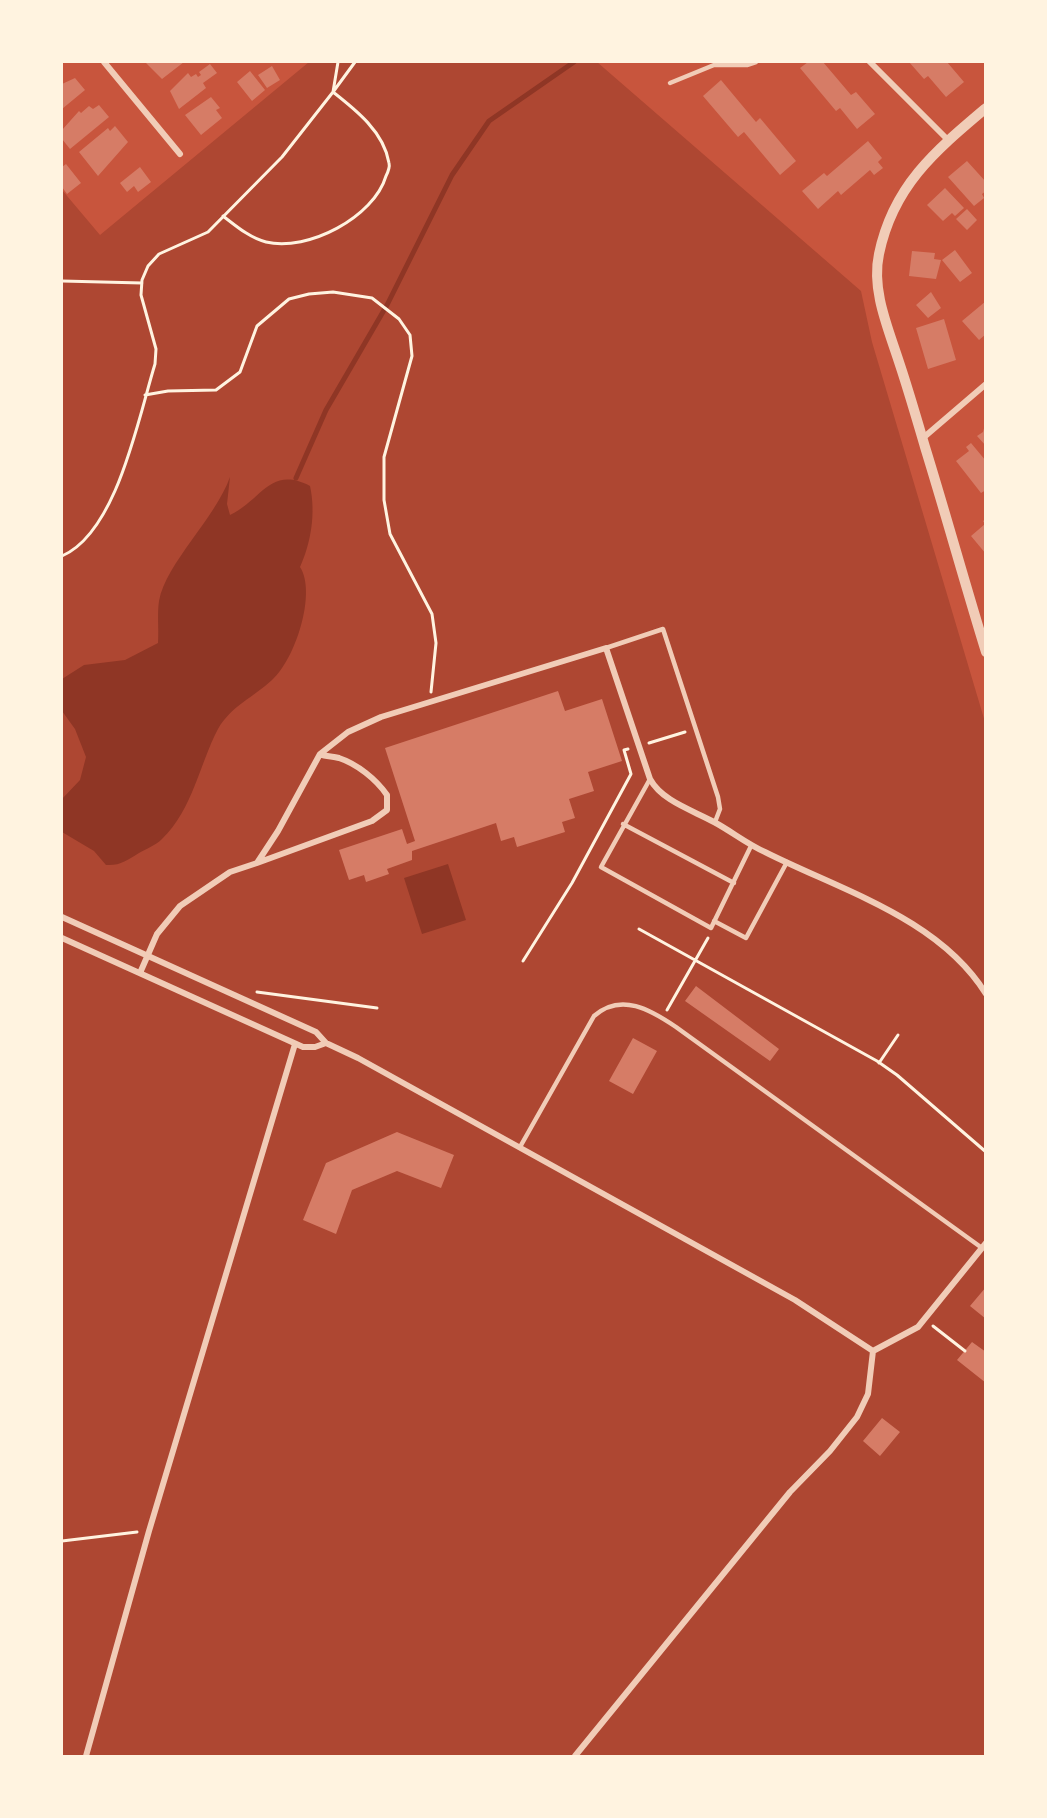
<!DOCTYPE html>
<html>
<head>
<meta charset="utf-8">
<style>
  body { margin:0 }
  #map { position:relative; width:1047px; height:1818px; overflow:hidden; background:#c8553d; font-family:"PT Sans",sans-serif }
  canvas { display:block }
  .frame { position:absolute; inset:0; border:63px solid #fff3e0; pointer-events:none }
</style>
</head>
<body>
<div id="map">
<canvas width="1047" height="1818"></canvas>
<div class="frame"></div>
</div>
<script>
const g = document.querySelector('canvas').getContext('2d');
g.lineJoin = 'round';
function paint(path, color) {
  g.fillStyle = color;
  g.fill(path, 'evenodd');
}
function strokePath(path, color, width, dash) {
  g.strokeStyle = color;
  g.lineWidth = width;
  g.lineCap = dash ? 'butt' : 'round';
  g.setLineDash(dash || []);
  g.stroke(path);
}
paint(new Path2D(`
  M 309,62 L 597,62 L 861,291 L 872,342 L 985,722 L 985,1756 L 62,1756 L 62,190 L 100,235 Z`), '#ae4732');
paint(new Path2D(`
  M 230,477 L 227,504 L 230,515 C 261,501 270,465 310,486 C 316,513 311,543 300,567 C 317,593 295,660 272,680 C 254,697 231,706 218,729 C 199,765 193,809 162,839 C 156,845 146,849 139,853 C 127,860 120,866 106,865 L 94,851 L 62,832 L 62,799 L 80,780 L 86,757 L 75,729 L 62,711 L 62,679 L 84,665 L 125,660 L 158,643 C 159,629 157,614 159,601 C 166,563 215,519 230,477 Z
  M 448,864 L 466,920 L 422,934 L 404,878 Z`), '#8f3625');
strokePath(new Path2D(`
  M 296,478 L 326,410 L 387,305 L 452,175 L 489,121 L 574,62`), '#8f3625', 5);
paint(new Path2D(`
  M 145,62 L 184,62 L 162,79 Z
  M 808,62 L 823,62 L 851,95 L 856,92 L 875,114 L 857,129 L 840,108 L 836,111 L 800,68 Z
  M 909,62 L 947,62 L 964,82 L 946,97 L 928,76 L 924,79 Z
  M 210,64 L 217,73 L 203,83 L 206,88 L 179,109 L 170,91 L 188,73 L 191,77 L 196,74 L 198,77 L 201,75 L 199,72 Z
  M 272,66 L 280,80 L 267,88 L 258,75 Z
  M 250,71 L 265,90 L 252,101 L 237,82 Z
  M 75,78 L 85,90 L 62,109 L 62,84 Z
  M 721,80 L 756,122 L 760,118 L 796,161 L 780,175 L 744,132 L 738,137 L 703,96 Z
  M 211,97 L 220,108 L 216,110 L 222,118 L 201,135 L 185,115 Z
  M 99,105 L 109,117 L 70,149 L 62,139 L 62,130 L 79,111 L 81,113 L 89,106 L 93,109 Z
  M 115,126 L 128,142 L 98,176 L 79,152 L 108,128 L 110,131 Z
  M 868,141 L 882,158 L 878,162 L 883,168 L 874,175 L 870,170 L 841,195 L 838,191 L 818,209 L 802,191 L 824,173 L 827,176 Z
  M 967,161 L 986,182 L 986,191 L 982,194 L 984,198 L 974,206 L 948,177 Z
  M 66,164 L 81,183 L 67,194 L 62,187 L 62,167 Z
  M 140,167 L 151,182 L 138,192 L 134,186 L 127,192 L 120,183 Z
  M 945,188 L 964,208 L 955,216 L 952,213 L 943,221 L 927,205 Z
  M 967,209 L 977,220 L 967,230 L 956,219 Z
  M 955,250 L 972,273 L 960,282 L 942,260 Z
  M 912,251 L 935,253 L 934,259 L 941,260 L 936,279 L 909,276 Z
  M 931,292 L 941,308 L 928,318 L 916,305 Z
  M 986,301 L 986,334 L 979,340 L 962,321 Z
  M 944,319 L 956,360 L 928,369 L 916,328 Z
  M 986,421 L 986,446 L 977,436 L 983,432 Z
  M 971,443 L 986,461 L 986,490 L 981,493 L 956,461 L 969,451 L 966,447 Z
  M 986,519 L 986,554 L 971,536 L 985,524 L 983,521 Z
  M 558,691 L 565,711 L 602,699 L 622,761 L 588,772 L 594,791 L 569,799 L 575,818 L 562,822 L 565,832 L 517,847 L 514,837 L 501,841 L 496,823 L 412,851 L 412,860 L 387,869 L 389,874 L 366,882 L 364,875 L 349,880 L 339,850 L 402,829 L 407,844 L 415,841 L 385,748 Z
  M 696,986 L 779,1049 L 770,1061 L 685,1001 Z
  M 633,1038 L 657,1051 L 633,1094 L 609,1081 Z
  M 397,1132 L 454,1155 L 441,1188 L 397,1171 L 352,1190 L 336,1234 L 303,1220 L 326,1163 Z
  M 986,1287 L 986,1319 L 970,1306 Z
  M 972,1342 L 986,1352 L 986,1383 L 957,1360 Z
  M 882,1418 L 900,1432 L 880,1456 L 863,1441 Z`), '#d67c66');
strokePath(new Path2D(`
  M 223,216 C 236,226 250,238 266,242 C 308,252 374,217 386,176 C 388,172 390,167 389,163 C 384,132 356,110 333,92 L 355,62
  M 62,281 L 142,283
  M 145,395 L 168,391 L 216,390 L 240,372 L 257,326 L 289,299 L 309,294 L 333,292 L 372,298 L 399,319 L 410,335 L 412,356 L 384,457 L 384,500 L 390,534 L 432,614 L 436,643 L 431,692
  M 62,556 C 117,532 138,419 155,364 L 156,349 L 141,295 L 142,280 L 148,266 L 159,254 L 208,232 L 282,157 L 333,92 L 338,62
  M 649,743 L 685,732
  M 639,929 L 877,1061 L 897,1075 L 986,1152
  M 523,961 L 572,883 L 631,774 L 624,750 L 628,749
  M 257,992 L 377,1008
  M 667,1010 L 708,938
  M 879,1063 L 898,1035
  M 933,1326 L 965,1351
  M 62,1541 L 137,1532`), '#fff3e0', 3);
strokePath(new Path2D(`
  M 670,83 L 714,65 L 747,65 L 756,62
  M 606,648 L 663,629 L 718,797 L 720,809 L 715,822
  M 650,779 L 601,867 L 711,928 L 751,846
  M 623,824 L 734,883
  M 714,921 L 746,938 L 787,862
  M 520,1147 L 594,1016 C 621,992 651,1010 676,1027 L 982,1248`), '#f1ccb7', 4.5);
strokePath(new Path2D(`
  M 104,62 L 180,154
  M 870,62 L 948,140
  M 923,438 L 986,384
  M 320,754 L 348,732 L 381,717 L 606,648 L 650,779 C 662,801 692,810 714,822 C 731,831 747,844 765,852 C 840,890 939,918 986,994
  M 62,917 L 316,1032 L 326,1043 L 358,1058 L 795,1300 L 873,1351
  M 62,938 L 303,1047 L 315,1047 L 326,1043
  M 140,973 L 157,934 L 180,906 L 230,872 L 257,863 L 278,831 L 320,754 C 326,757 332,756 339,758 C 357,764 376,779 387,795 L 387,810 L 372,821 L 257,863
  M 86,1756 L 149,1531 L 295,1044
  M 575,1756 L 790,1492 L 830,1451 L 857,1417 L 868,1394 L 873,1351 L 918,1327 L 986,1243`), '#f1ccb7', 6);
strokePath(new Path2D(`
  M 986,108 C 935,151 893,186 879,254 C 871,291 889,330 900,365 C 909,392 917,420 925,447 C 946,515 965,584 986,652`), '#f1ccb7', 10);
</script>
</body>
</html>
